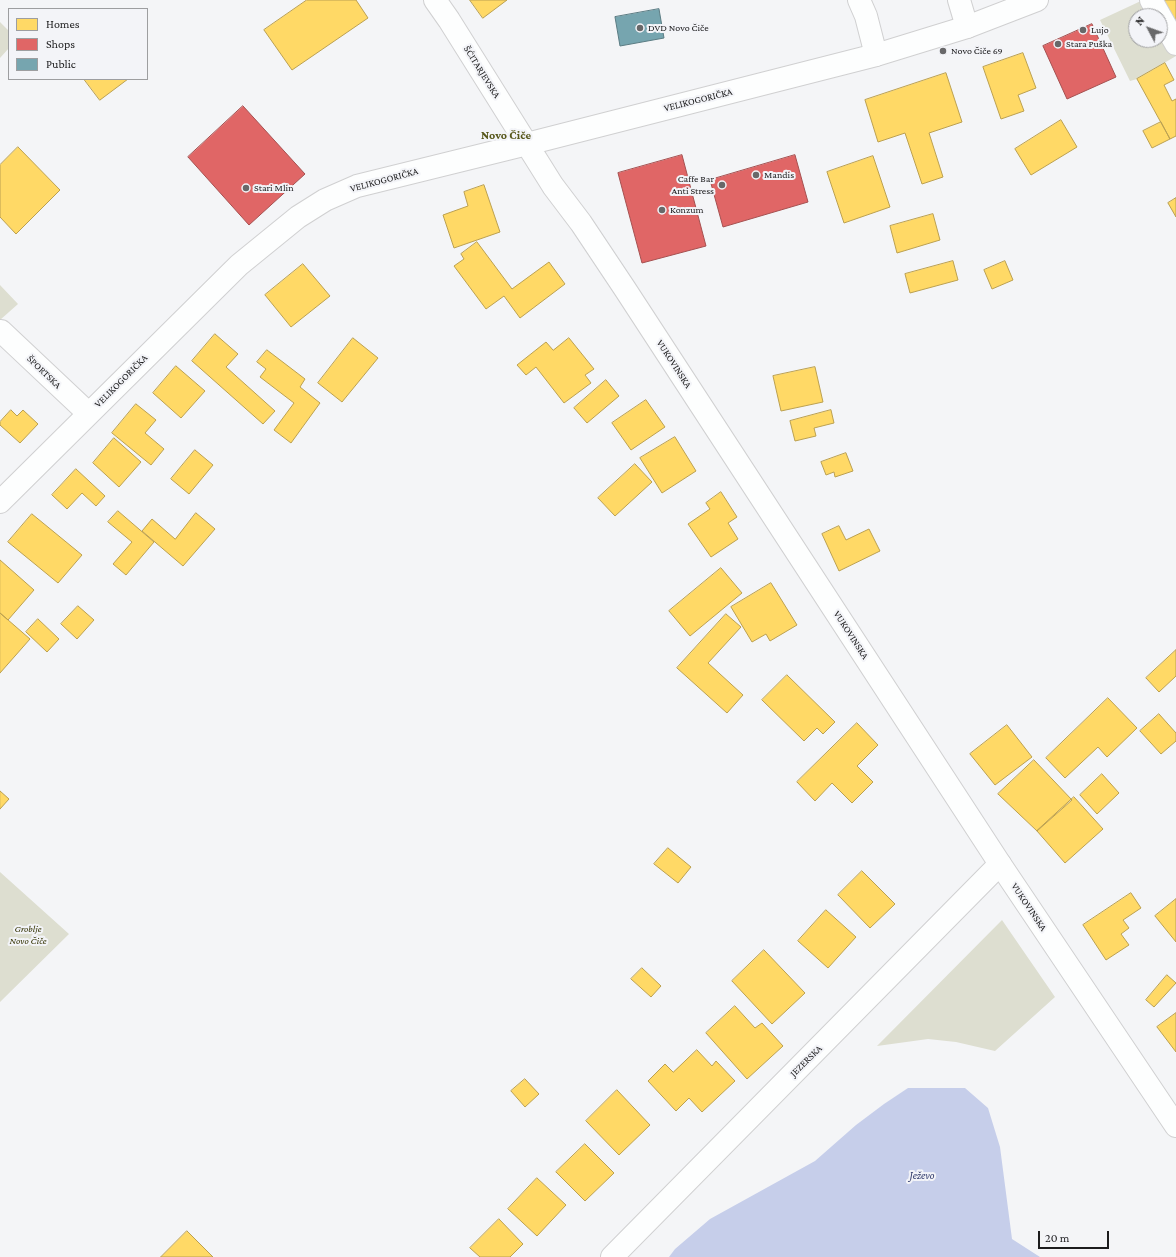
<!DOCTYPE html>
<html>
<head>
<meta charset="utf-8">
<style>
  body { margin:0 }
  #map { position:relative; width:1176px; height:1257px; overflow:hidden; background:#f4f5f7; font-family:"Crimson Pro",serif }
  canvas { display:block }
  .legend { position:absolute; left:8px; top:8px; width:140px; height:72px; box-sizing:border-box; background:#f3f4f8; border:1px solid #9d9ea0; margin:0; padding:5px 7px; list-style:none; font-size:12px; color:#1c1c1d }
  .legend li { display:flex; align-items:center; gap:8px; height:20px }
  .legend b { width:20px; border:1px solid #9d9ea0 }
  .north { position:absolute; left:1128px; top:8px; width:40px; height:40px; box-sizing:border-box; background:#f3f4f8; border:1px solid #9d9ea0; border-radius:50%; rotate:311deg; font-size:11px; font-weight:700; line-height:16px; text-align:center; color:#1c1c1d }
  .north::after { content:''; display:block; margin:auto; width:14px; height:18px; background:#686869; clip-path:polygon(50% 0,100% 100%,50% 72%,0 100%) }
  .scale { position:absolute; left:1038px; top:1231px; width:71px; height:18px; box-sizing:border-box; border:2px solid #1c1c1d; border-top:0; padding-left:5px; font-size:12px; line-height:14px; white-space:nowrap; color:#1c1c1d; -webkit-text-stroke:3px #f3f4f8; paint-order:stroke }
</style>
</head>
<body>
<div id="map">
<canvas width="1176" height="1257"></canvas>
<ul class="legend">
<li><b style="height:11px;background:#ffd966"></b>Homes</li>
<li><b style="height:11px;background:#e06666"></b>Shops</li>
<li><b style="height:11px;background:#76a5af"></b>Public</li>
</ul>
<div class="north">N</div>
<div class="scale">20 m</div>
</div>
<script>
const g = document.querySelector('canvas').getContext('2d');
g.lineJoin = 'round';
function paint(path, color) {
  g.fillStyle = color;
  g.fill(path, 'evenodd');
}
function strokePath(path, color, width, dash) {
  g.strokeStyle = color;
  g.lineWidth = width;
  g.lineCap = dash ? 'butt' : 'round';
  g.setLineDash(dash || []);
  g.stroke(path);
}
function drawText(font, color, halo, rows, align = 'center') {
  g.font = font + ' "Crimson Pro",serif';
  g.lineWidth = 4;
  g.setLineDash([]);
  g.textBaseline = 'middle';
  g.strokeStyle = halo;
  g.fillStyle = color;
  for (const [text, x, y, turn = 0] of rows) {
    g.save();
    g.translate(x, y);
    g.rotate((+turn || 0) * Math.PI / 180);
    g.textAlign = isNaN(turn) ? turn : align;
    if (halo) g.strokeText(text, 0, 0);
    g.fillText(text, 0, 0);
    g.restore();
  }
}
paint(new Path2D(`
  M 1143,0 L 1157,16 L 1136,16 L 1136,40 L 1160,40 L 1160,22 L 1176,56 L 1137,79 L 1130,81 L 1100,20 Z
  M 0,22 L 9,31 L 9,48 L 0,58 Z
  M 0,285 L 18,304 L 0,320 Z
  M 0,872 L 69,934 L 0,1002 Z
  M 1002,920 L 1055,997 L 995,1051 L 956,1042 L 928,1039 L 877,1046 Z`), '#ddded0');
paint(new Path2D(`
  M 908,1088 L 965,1088 L 988,1108 L 1000,1147 L 1012,1239 L 1040,1257 L 669,1257 L 675,1249 L 710,1219 L 815,1161 L 856,1125 L 884,1104 Z`), '#c6ceea');
const homes = new Path2D(`
  M 307,0 L 356,0 L 368,18 L 292,70 L 264,30 Z
  M 470,0 L 507,0 L 483,18 Z
  M 1164,0 L 1176,0 L 1176,22 Z
  M 1023,53 L 1036,88 L 1018,95 L 1024,111 L 1001,119 L 983,67 Z
  M 1165,63 L 1174,80 L 1164,85 L 1172,101 L 1176,99 L 1176,136 L 1170,139 L 1137,79 Z
  M 946,73 L 962,122 L 929,133 L 943,177 L 922,184 L 905,133 L 878,142 L 865,100 Z
  M 84,79 L 128,79 L 100,100 Z
  M 1061,120 L 1077,147 L 1031,175 L 1015,149 Z
  M 1161,122 L 1170,139 L 1152,148 L 1143,131 Z
  M 18,147 L 60,190 L 16,234 L 0,217 L 0,165 Z
  M 873,156 L 890,207 L 844,223 L 827,172 Z
  M 484,185 L 500,232 L 454,248 L 443,215 L 468,206 L 464,192 Z
  M 1176,198 L 1176,217 L 1168,203 Z
  M 933,214 L 940,240 L 897,253 L 890,226 Z
  M 477,242 L 512,289 L 549,262 L 565,284 L 520,318 L 504,296 L 486,309 L 454,266 L 464,259 L 461,254 Z
  M 953,261 L 958,280 L 910,293 L 905,274 Z
  M 1005,261 L 1013,280 L 992,289 L 984,270 Z
  M 303,264 L 330,296 L 291,327 L 265,295 Z
  M 215,334 L 238,354 L 226,367 L 275,411 L 263,424 L 192,361 Z
  M 353,338 L 378,358 L 342,402 L 318,383 Z
  M 569,338 L 594,369 L 585,375 L 591,383 L 564,403 L 536,367 L 526,375 L 517,365 L 546,342 L 553,350 Z
  M 267,350 L 305,379 L 300,387 L 320,403 L 291,443 L 274,430 L 294,403 L 260,377 L 266,369 L 257,362 Z
  M 176,366 L 205,391 L 181,418 L 153,393 Z
  M 815,367 L 823,402 L 781,411 L 773,376 Z
  M 606,380 L 619,396 L 587,423 L 574,408 Z
  M 646,400 L 665,427 L 631,450 L 612,423 Z
  M 136,404 L 156,420 L 145,433 L 164,449 L 151,465 L 112,433 Z
  M 11,410 L 17,416 L 23,410 L 38,424 L 20,443 L 0,425 L 0,422 Z
  M 831,410 L 834,423 L 814,428 L 816,436 L 795,441 L 790,421 Z
  M 675,437 L 696,471 L 662,493 L 640,458 Z
  M 114,438 L 141,462 L 119,487 L 93,463 Z
  M 195,450 L 213,465 L 189,494 L 171,479 Z
  M 846,453 L 853,471 L 835,477 L 834,472 L 826,475 L 821,462 Z
  M 635,464 L 652,482 L 615,516 L 598,498 Z
  M 76,469 L 105,496 L 96,506 L 82,493 L 67,509 L 52,495 Z
  M 721,492 L 737,517 L 728,523 L 738,539 L 711,557 L 688,524 L 710,509 L 706,503 Z
  M 118,511 L 154,542 L 126,575 L 113,564 L 132,542 L 108,522 Z
  M 196,513 L 215,529 L 183,566 L 142,531 L 152,519 L 175,539 Z
  M 32,514 L 82,555 L 58,583 L 8,542 Z
  M 839,526 L 846,540 L 869,529 L 880,551 L 839,571 L 822,534 Z
  M 0,560 L 34,590 L 8,620 L 0,613 Z
  M 721,568 L 742,593 L 690,636 L 669,611 Z
  M 771,583 L 797,625 L 770,641 L 766,634 L 752,642 L 731,607 Z
  M 78,606 L 94,620 L 77,639 L 61,624 Z
  M 0,613 L 30,639 L 0,673 Z
  M 726,614 L 741,627 L 708,663 L 743,695 L 727,713 L 677,668 Z
  M 38,619 L 59,639 L 47,652 L 26,632 Z
  M 1176,650 L 1176,676 L 1159,692 L 1146,678 Z
  M 787,675 L 835,722 L 823,734 L 817,728 L 804,741 L 762,700 Z
  M 1108,698 L 1137,728 L 1107,757 L 1098,747 L 1065,778 L 1046,758 Z
  M 1159,714 L 1176,733 L 1176,741 L 1161,754 L 1140,731 Z
  M 857,723 L 878,745 L 857,766 L 873,782 L 852,803 L 832,783 L 815,801 L 797,782 Z
  M 1007,725 L 1032,757 L 995,785 L 970,754 Z
  M 1034,760 L 1072,800 L 1037,831 L 998,794 Z
  M 1102,774 L 1119,793 L 1097,814 L 1080,795 Z
  M 0,791 L 9,799 L 0,809 Z
  M 1074,797 L 1103,829 L 1065,863 L 1037,831 Z
  M 668,848 L 691,867 L 678,883 L 654,864 Z
  M 862,871 L 895,904 L 870,928 L 838,895 Z
  M 1131,893 L 1141,908 L 1123,920 L 1129,928 L 1121,934 L 1129,945 L 1106,960 L 1083,925 Z
  M 1176,899 L 1176,942 L 1155,916 Z
  M 826,910 L 856,937 L 828,968 L 798,941 Z
  M 764,950 L 805,993 L 772,1024 L 732,981 Z
  M 642,968 L 661,986 L 651,997 L 631,979 Z
  M 1167,975 L 1176,983 L 1154,1007 L 1146,1000 Z
  M 735,1006 L 755,1028 L 762,1023 L 783,1046 L 747,1079 L 706,1033 Z
  M 1176,1013 L 1176,1052 L 1157,1027 Z
  M 697,1050 L 712,1066 L 716,1061 L 735,1081 L 702,1112 L 689,1098 L 676,1111 L 648,1081 L 665,1064 L 673,1072 Z
  M 525,1079 L 539,1094 L 525,1107 L 511,1091 Z
  M 617,1090 L 650,1125 L 619,1155 L 586,1121 Z
  M 585,1144 L 614,1173 L 585,1201 L 556,1172 Z
  M 537,1178 L 566,1205 L 537,1236 L 508,1209 Z
  M 499,1219 L 523,1244 L 510,1257 L 480,1257 L 470,1248 Z
  M 187,1231 L 213,1257 L 161,1257 Z`);
paint(homes, '#ffd966');
strokePath(homes, '#bba050', 1);
const shops = new Path2D(`
  M 1092,24 L 1116,77 L 1067,99 L 1043,46 Z
  M 243,106 L 305,174 L 249,225 L 188,157 Z
  M 682,155 L 706,246 L 642,263 L 618,173 Z
  M 795,155 L 808,202 L 723,227 L 710,180 Z`);
paint(shops, '#e06666');
strokePath(shops, '#a55050', 1);
const public = new Path2D(`
  M 659,9 L 664,38 L 620,46 L 615,17 Z`);
paint(public, '#76a5af');
strokePath(public, '#5b7c83', 1);
const minor = new Path2D(`
  M 859,0 L 866,16 L 876,55
  M 959,0 L 967,27
  M 1151,0 L 1176,44
  M 0,332 L 1,331 L 88,413
  M 612,1257 L 1000,864`);
const major = new Path2D(`
  M 435,0 L 449,20 L 553,186 L 581,223 L 625,289 L 1000,864 L 1176,1126
  M 0,502 L 239,265 L 298,217 L 325,200 L 357,186 L 527,144 L 876,55 L 967,27 L 1037,0`);
strokePath(minor, '#d0d0d1', 24);
strokePath(major, '#d0d0d1', 24);
strokePath(minor, '#fdfefe', 22);
strokePath(major, '#fdfefe', 22);
for (const [x, y, r, color] of [
  [640,28,4,"#686869"],
  [1083,30,4,"#686869"],
  [1058,44,4,"#686869"],
  [943,51,4,"#686869"],
  [756,175,4,"#686869"],
  [722,185,4,"#686869"],
  [246,188,4,"#686869"],
  [662,210,4,"#686869"]
]) {
  const dot = new Path2D();
  dot.arc(x, y, r, 0, 2 * Math.PI);
  g.fillStyle = color;
  g.fill(dot);
  strokePath(dot, '#f3f4f8', 1.5);
}
drawText('10px', '#1c1c1d', '#f3f4f8', [
  ["DVD Novo Čiče",648,28],
  ["Lujo",1091,30],
  ["Stara Puška",1066,44],
  ["Novo Čiče 69",951,51],
  ["Mandis",764,175],
  ["Caffe Bar",714,179,"right"],
  ["Anti Stress",714,191,"right"],
  ["Stari Mlin",254,188],
  ["Konzum",670,210]
], 'left');
drawText('10px', '#1c1c1d', '#f3f4f8', [
  ["ŠĆITARJEVSKA",482,72,58],
  ["VELIKOGORIČKA",698,100,-14],
  ["VELIKOGORIČKA",384,180,-15],
  ["VUKOVINSKA",674,364,57],
  ["ŠPORTSKA",44,372,44],
  ["VELIKOGORIČKA",121,381,-45],
  ["VUKOVINSKA",851,635,57],
  ["VUKOVINSKA",1029,907,56],
  ["JEZERSKA",806,1061,-45]
]);
drawText('italic 10px', '#333200', '#f3f4f8', [
  ["Groblje",28,929],
  ["Novo Čiče",28,941]
]);
drawText('italic 11px', '#2f396a', '#f3f4f8', [
  ["Ježevo",922,1176]
]);
drawText('bold 12px', '#57571b', '#f3f4f8', [
  ["Novo Čiče",506,135]
]);
</script>
</body>
</html>
